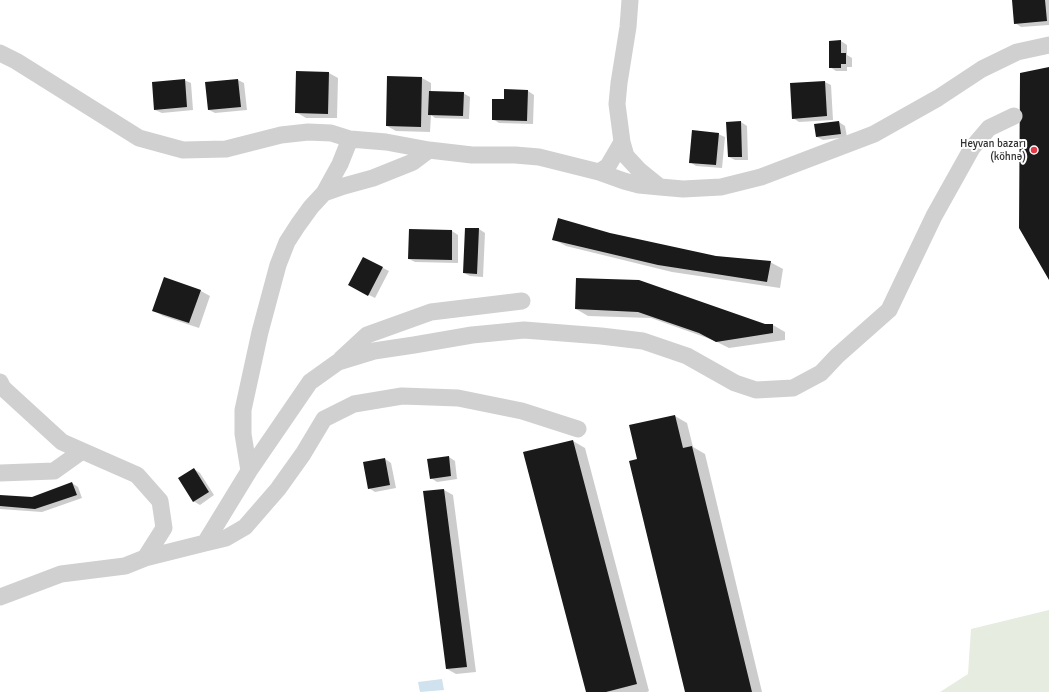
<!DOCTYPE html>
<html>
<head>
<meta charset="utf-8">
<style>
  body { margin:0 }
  canvas { display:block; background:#fff }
</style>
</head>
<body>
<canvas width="1049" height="692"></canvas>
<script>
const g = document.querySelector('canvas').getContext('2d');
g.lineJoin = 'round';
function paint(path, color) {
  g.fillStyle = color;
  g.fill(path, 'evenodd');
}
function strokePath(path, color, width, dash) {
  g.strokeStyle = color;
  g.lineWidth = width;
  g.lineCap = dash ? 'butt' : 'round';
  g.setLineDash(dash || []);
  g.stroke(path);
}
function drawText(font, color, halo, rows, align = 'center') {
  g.font = font + ' Signika,sans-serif';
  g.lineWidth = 4;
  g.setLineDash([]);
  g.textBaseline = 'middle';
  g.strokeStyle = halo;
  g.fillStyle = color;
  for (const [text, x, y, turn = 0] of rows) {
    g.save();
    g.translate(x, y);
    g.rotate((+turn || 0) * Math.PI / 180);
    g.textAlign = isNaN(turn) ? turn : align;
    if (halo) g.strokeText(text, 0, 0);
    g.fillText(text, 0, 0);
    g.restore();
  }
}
paint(new Path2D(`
  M 1049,610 L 1049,692 L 940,692 L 968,674 L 971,629 Z`), '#e6ecdf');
paint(new Path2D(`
  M 442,679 L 444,690 L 420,692 L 418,682 Z`), '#cfe2ee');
paint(new Path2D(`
  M 1013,0 L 1049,0 L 1049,25 L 1021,27 L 1015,23 Z
  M 841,41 L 847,45 L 847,55 L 852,58 L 852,67 L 847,67 L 847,71 L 836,71 L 830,67 Z
  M 329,73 L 338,78 L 337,118 L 306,118 L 296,112 Z
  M 422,78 L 431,83 L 431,92 L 463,93 L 470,97 L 469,119 L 435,118 L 431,115 L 430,132 L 396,131 L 387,126 Z
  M 184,80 L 191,83 L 193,110 L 162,113 L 155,110 Z
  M 238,80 L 244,83 L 247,110 L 215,113 L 209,110 Z
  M 825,82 L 831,85 L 833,120 L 799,122 L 793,118 Z
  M 505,90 L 528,91 L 534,95 L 533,124 L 499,123 L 493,119 L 505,100 Z
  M 741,122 L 747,126 L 748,160 L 735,160 L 729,157 Z
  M 839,122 L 845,126 L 847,137 L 823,140 L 817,137 L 815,125 Z
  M 718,134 L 725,137 L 722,168 L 696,166 L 690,162 Z
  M 466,229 L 479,229 L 485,233 L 483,277 L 470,276 L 464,273 Z
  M 410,230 L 452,231 L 458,235 L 458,263 L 415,262 L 409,259 Z
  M 553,239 L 770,262 L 783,269 L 780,288 L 672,272 L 566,246 Z
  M 363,258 L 389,271 L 375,298 L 355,288 Z
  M 577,279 L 765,325 L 773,325 L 785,332 L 785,340 L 729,348 L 713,340 L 651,318 L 588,316 L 576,309 Z
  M 201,291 L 210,296 L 199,328 L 163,316 L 154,311 Z
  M 675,416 L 687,423 L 693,447 L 705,454 L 762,692 L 686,692 L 638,460 Z
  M 573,441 L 585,448 L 649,691 L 647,692 L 587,692 Z
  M 449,457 L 455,461 L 457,479 L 437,482 L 431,478 Z
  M 385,459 L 391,463 L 396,488 L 375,492 L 369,488 Z
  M 194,469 L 200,473 L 214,495 L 200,505 L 193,501 Z
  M 72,483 L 78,487 L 82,498 L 42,512 L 0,509 L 0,496 L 32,498 Z
  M 444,490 L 453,495 L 476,672 L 456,674 L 447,669 Z`), '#0003');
paint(new Path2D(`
  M 1012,0 L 1045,0 L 1047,21 L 1014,24 Z
  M 841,40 L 841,53 L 846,53 L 846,64 L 841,64 L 841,68 L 829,68 L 829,41 Z
  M 1049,67 L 1049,280 L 1019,228 L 1020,73 Z
  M 296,71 L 329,72 L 328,114 L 295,113 Z
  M 387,76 L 422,77 L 421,127 L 386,126 Z
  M 185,79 L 187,107 L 154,110 L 152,82 Z
  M 238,79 L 241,107 L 208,110 L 205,82 Z
  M 825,81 L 827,116 L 792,119 L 790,83 Z
  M 504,89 L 528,90 L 527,121 L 492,120 L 492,99 L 504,99 Z
  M 429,91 L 464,92 L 463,116 L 428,115 Z
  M 741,121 L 742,157 L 728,157 L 726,122 Z
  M 839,121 L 841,134 L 816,137 L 814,124 Z
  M 692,130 L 719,133 L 716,165 L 689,163 Z
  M 558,218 L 610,233 L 716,256 L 771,261 L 767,282 L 658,265 L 552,240 Z
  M 465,228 L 479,228 L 477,274 L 463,273 Z
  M 409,229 L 452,230 L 452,260 L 408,259 Z
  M 363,257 L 383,267 L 368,296 L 348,285 Z
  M 164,277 L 201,290 L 189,323 L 152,311 Z
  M 576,278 L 639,280 L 765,324 L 773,324 L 773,333 L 716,342 L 699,333 L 638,312 L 575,309 Z
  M 675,415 L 683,448 L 692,446 L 752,692 L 685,692 L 629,461 L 637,459 L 629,425 Z
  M 573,440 L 637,684 L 606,692 L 586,692 L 523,452 Z
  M 449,456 L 451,476 L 430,479 L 427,459 Z
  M 385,458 L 390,485 L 368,489 L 363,462 Z
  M 194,468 L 209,492 L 193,502 L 178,478 Z
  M 72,482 L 77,495 L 35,509 L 0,506 L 0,495 L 32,497 Z
  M 444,489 L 467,667 L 446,669 L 423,491 Z`), '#1a1a1a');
strokePath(new Path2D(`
  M 630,0 L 628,27 L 619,83 L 617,104 L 622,142 L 626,156 L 639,170 L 660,187 L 683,189 L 721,187 L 761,177 L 874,134 L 938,98 L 982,69 L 1017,52 L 1049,45
  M 0,53 L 16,61 L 139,138 L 183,150 L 226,149 L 281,135 L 308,132 L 331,133 L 350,139 L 386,142 L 429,150 L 472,155 L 515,155 L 539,157 L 599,172 L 608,166 L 622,142
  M 599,172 L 624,181 L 639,185 L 660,187
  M 324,193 L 344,186 L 373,178 L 413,162 L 429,150
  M 341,359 L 367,335 L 431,312 L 522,301
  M 0,382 L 3,388 L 62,442 L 137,475 L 160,501 L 164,528 L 145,558 L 125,566 L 61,574 L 0,597
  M 249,471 L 243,434 L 243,410 L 260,332 L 278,265 L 287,242 L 298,225 L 311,207 L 324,193 L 340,164 L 350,139
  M 0,473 L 54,471 L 82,451
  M 205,543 L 226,538 L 245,527 L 278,489 L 303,454 L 324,419 L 354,404 L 402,396 L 458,398 L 522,411 L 578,429
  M 145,558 L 205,543 L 249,471 L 310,382 L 338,362 L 374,351 L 414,345 L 472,335 L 524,330 L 601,336 L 643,341 L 687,356 L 735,383 L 756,390 L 793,388 L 821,373 L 837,356 L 889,310 L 934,216 L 972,148 L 989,128 L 1014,116`), '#d0d0d0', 17);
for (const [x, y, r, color] of [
  [1034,150,4,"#e63946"]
]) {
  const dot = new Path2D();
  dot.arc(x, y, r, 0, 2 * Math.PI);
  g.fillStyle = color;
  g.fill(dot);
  strokePath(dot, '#fff', 1.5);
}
drawText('11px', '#333', '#fff', [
  ["Heyvan bazarı",1026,144],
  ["(köhnə)",1026,157]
], 'right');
</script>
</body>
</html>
